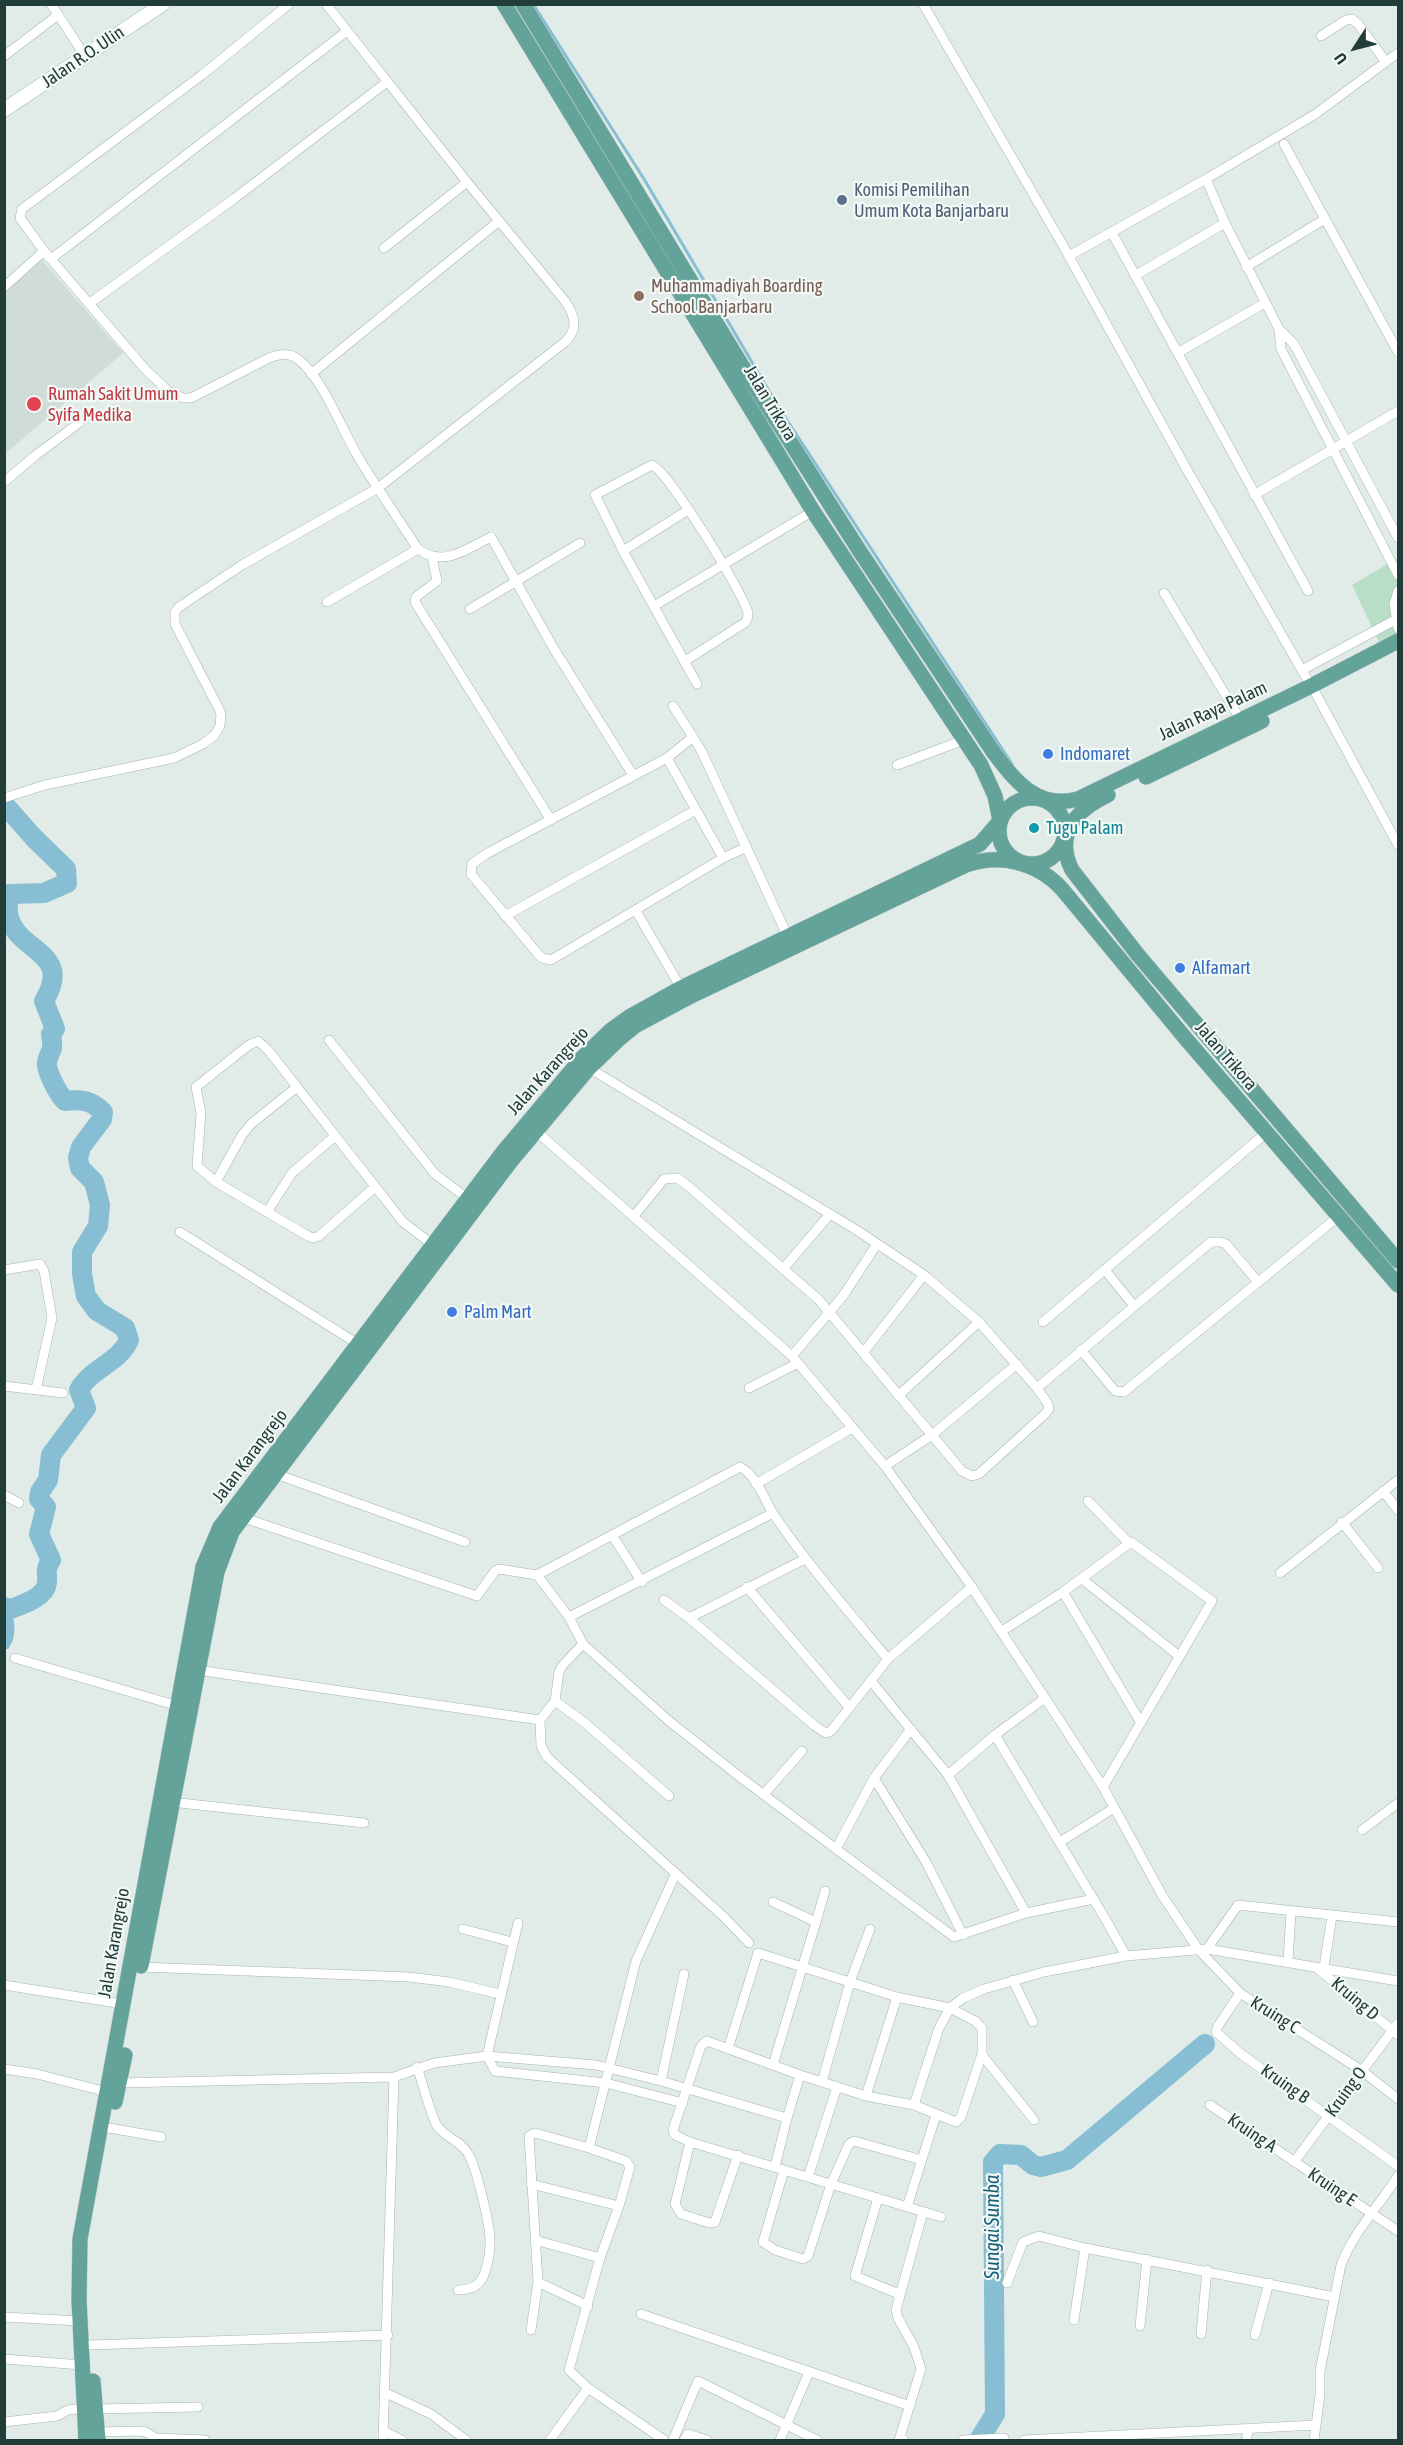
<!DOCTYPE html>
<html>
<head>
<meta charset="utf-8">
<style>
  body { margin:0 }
  #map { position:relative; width:1403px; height:2445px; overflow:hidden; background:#e1ece8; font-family:"Asap Condensed",sans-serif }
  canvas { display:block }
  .frame { position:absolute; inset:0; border:6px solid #213d39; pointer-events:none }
  .north { position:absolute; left:1325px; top:18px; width:60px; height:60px; -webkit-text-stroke:4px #f2f8f6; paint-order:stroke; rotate:234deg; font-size:16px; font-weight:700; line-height:24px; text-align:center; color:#213d39 }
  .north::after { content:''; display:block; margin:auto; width:21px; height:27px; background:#213d39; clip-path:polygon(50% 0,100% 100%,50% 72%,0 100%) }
</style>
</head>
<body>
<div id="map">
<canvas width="1403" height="2445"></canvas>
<div class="frame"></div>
<div class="north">U</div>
</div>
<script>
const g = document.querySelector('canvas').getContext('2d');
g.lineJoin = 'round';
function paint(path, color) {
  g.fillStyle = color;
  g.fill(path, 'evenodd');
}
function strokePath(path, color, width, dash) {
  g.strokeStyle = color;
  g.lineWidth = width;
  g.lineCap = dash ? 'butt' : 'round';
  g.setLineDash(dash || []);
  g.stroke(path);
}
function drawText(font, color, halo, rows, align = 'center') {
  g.font = font + ' "Asap Condensed",sans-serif';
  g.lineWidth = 4.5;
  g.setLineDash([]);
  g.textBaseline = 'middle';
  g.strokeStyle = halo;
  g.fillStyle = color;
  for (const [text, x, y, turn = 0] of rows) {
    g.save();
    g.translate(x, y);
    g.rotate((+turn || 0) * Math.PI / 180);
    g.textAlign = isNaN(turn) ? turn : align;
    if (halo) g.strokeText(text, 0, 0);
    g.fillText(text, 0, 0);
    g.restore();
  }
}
paint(new Path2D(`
  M 42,260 L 123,353 L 5,454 L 4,293 Z`), '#cfdcd8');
paint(new Path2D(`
  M 1398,558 L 1398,643 L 1383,651 L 1352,585 Z`), '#b9dec7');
paint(new Path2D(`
  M 4,1602 L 11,1603 C 13,1620 19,1635 8,1649 L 5,1649 Z`), '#87bed3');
strokePath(new Path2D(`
  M 533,4 L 644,179 L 779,408 L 1012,764`), '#87bed3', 3);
strokePath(new Path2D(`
  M 4,804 L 34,838 L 66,869 L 67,883 L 44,893 L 9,894 C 9,900 7,907 8,913 C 14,953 75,950 44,1001 L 55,1029 L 51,1034 C 54,1054 51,1046 47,1062 C 45,1070 59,1095 65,1101 C 81,1099 91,1100 103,1112 L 102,1119 L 81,1147 L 78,1158 L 80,1168 L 94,1182 L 100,1205 L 98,1226 L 82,1252 L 82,1274 L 86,1296 L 97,1311 L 125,1328 L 129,1340 C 119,1363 91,1368 79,1390 L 86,1408 L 51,1455 L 48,1480 L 40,1492 L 39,1499 L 46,1507 L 39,1534 L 51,1560 C 44,1572 48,1572 47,1583 C 45,1598 23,1604 11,1609 L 4,1607
  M 979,2440 L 995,2414 L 993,2162 L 1000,2154 L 1021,2155 L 1033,2165 L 1041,2167 L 1067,2160 L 1205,2044`), '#87bed3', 20);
const street = new Path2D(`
  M 51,4 L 85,56
  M 289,4 L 202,75 L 22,209 L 20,218 L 44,251 L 145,369 L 168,391 L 183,398 L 191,398 L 269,358 C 280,354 289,352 299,360 C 322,378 342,429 357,455 C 376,487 398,518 418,549 C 444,568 466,549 491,537 L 554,649 L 633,775
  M 923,4 L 1061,242 L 1186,468 L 1311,686
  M 1321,36 L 1346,20 L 1352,19 L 1358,24 L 1386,62
  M 4,56 L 58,15
  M 1284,144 L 1398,352
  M 1206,179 L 1225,223
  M 1112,233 L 1308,591
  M 384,248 L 467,182
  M 1069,256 L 1206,179 L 1314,115 L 1398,53
  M 51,259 L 347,31
  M 1246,267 L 1325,219
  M 1136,275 L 1225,223 L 1279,329 L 1294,344 L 1398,538
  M 4,287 L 44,251
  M 90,303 L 235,198 L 387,82
  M 1279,329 L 1281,349 L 1398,575
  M 1179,352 L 1265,303
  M 311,374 L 499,221
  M 4,482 L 36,455 L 79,423
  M 1254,495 L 1398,411
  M 623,551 L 688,510
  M 432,557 L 437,581 L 416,597 L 415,602 L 551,820
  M 1398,591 L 1394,604 L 1398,628
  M 1164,593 L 1240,719
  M 327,602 L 418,549
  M 654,606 L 813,511
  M 470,609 L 580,543
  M 685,661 L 746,622 C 748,618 748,617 748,613 C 743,592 668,471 652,465 L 595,495 L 623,551 L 697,684
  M 1302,670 L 1395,620
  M 1316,694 L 1398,845
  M 673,706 L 693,737 L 667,758 L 486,854 L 472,864 L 471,874 L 538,954 L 542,958 L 551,960 L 723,858 L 747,847
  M 693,737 L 702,752 L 788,937
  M 667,758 L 723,858
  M 897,765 L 964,740
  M 4,798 L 45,785 L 174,758 L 203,744 L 214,736 L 220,726 L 221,713 L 175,624 L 175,612 L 179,607 L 242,565 L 378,488 L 565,342 C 579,328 575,316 565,301 L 467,182 L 326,4
  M 636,911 L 681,988
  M 505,916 L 696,810
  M 329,1040 L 435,1174 L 471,1201
  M 589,1068 L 858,1231 L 924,1275 L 979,1322 L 1037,1388
  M 536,1131 L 792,1356 L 885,1466 L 969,1583 L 1045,1698 L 1103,1787 L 1162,1895 L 1198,1949 L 1240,1993 L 1361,2070 L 1398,2099
  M 216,1182 L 242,1135 L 251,1124 L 297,1087
  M 375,1187 L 319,1236 L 313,1238 L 308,1236 L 216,1182 L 197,1166 L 201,1113 L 196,1087 L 249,1045 L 258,1041 L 268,1050 L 403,1222 L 433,1245
  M 267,1212 L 292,1173 L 334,1137
  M 634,1216 L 664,1179 L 677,1178 L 687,1185 L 819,1300 L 962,1471 L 972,1476 L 979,1474 L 1045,1414 L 1049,1409 L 1048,1404 L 1037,1388 L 1211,1242 L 1220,1242 L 1226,1244 L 1258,1282
  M 180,1232 L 358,1344
  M 783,1269 L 830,1214
  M 4,1270 L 40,1264 L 44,1271 L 52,1318 L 36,1390
  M 1105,1270 L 1134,1306
  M 1043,1322 L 1266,1133
  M 1081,1350 L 1115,1391 L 1124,1392 L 1339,1216
  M 863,1353 L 924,1275
  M 792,1356 L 843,1296 L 877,1244
  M 4,1386 L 63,1393
  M 749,1388 L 798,1363
  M 898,1396 L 979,1322
  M 885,1466 L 932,1435 L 1017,1364
  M 276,1474 L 465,1542
  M 756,1484 L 852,1428
  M 1383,1491 L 1398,1510
  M 4,1495 L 19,1503
  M 1088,1501 L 1129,1543
  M 244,1518 L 477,1596 L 495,1571 L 499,1569 L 537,1575 L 740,1467 C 756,1474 765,1501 774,1515 C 809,1566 849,1612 888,1659
  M 1342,1522 L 1378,1568
  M 612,1535 L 642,1582
  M 1280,1573 L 1398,1480
  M 1082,1579 L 1179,1656
  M 747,1587 L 849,1707
  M 1063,1592 L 1141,1723
  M 664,1600 L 689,1618 L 815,1726 L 826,1733 L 831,1731 L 888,1659 L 972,1587
  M 569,1617 L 773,1513
  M 689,1618 L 805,1559
  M 1002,1631 L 1063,1592 L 1131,1542 L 1212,1601 L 1103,1787
  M 583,1644 L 669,1721 L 744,1780 L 954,1937 L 1026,1913 L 1094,1899
  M 15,1658 L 178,1706
  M 197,1670 L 540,1720 L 555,1701 L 559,1672 L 562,1666 L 583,1644 L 569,1617 L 537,1575
  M 871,1681 L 948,1775 L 1026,1913
  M 555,1701 L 585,1723 L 669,1796
  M 540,1720 L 541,1746 L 547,1757 L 724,1917 L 749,1943
  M 995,1735 L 1106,1920 L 1126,1956
  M 948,1775 L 995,1735 L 1045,1698
  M 874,1778 L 926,1862 L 963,1935
  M 764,1794 L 802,1751
  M 171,1802 L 364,1823
  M 1362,1830 L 1398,1803
  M 1060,1842 L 1114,1808
  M 837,1847 L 874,1778 L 911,1729
  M 816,1922 L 825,1891
  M 518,1923 L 487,2056 L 495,2071 L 606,2083 L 683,2103
  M 463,1929 L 512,1942
  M 1207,1949 L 1238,1905 L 1398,1922
  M 1288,1961 L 1291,1912
  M 140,1967 L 409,1977 L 449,1982 L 500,1994
  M 1324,1967 L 1332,1916
  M 1317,1968 L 1398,2035
  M 1013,1980 L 1033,2022
  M 4,1985 L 123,2004
  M 1240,1993 L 1218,2026 L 1216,2032 L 1241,2054 L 1398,2166
  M 728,2049 L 758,1953 L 897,1997 L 950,2008 L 975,2021 L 982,2028 L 982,2054 L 986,2060 L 1034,2120
  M 773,2065 L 816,1922 L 773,1902
  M 417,2067 C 423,2084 429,2109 436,2124 C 444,2138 461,2140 469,2155 C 477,2171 491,2227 490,2244 C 490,2254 486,2276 479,2283 C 473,2289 466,2290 458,2290
  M 4,2069 L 37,2074 L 107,2092
  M 661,2081 L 684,1974
  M 822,2082 L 850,1982 L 870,1929
  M 119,2083 L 394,2077 L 434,2063 L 487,2056 L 596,2065 L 661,2081 L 787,2118 L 775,2167
  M 866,2096 L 897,1997
  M 914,2105 L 939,2028 L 950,2008 L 963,1998 L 984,1989 L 1044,1972 L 1126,1956 L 1207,1949 L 1398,1981
  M 1210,2105 L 1398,2231
  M 786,2122 L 800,2075
  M 109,2128 L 161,2137
  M 690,2142 L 675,2204 L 681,2214 L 709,2223 L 715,2222 L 717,2216 L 738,2155
  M 589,2148 L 636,1961 L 675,1875
  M 1294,2162 L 1398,2023
  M 784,2170 L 763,2242 L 775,2250 L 803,2259 L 808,2256 L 831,2184 L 849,2144 L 854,2141 L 922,2160
  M 808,2177 L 837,2087
  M 531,2184 L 619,2206
  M 878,2198 L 855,2276 L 899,2294
  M 907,2207 L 936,2115
  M 941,2217 L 690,2142 L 675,2135 L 673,2130 L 701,2046 L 707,2041 L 800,2075 L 866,2096 L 914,2105 L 956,2122 L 961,2117 L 982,2054
  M 535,2240 L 600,2258
  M 538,2282 L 588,2306
  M 1007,2283 L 1023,2242 L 1039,2236 L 1085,2248 L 1335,2297
  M 641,2314 L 910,2406
  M 4,2317 L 80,2321
  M 1074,2320 L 1085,2248
  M 1140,2326 L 1147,2259
  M 531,2330 L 538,2282 L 529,2136 L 535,2133 L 589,2148 L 626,2161 L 630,2167 L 619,2206 L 600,2258 L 569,2370 L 588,2388 L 550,2440
  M 1201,2334 L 1207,2270
  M 1255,2335 L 1269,2283
  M 90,2345 L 388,2335
  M 4,2359 L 82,2365
  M 588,2388 L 664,2440
  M 386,2393 L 431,2414 L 466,2440
  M 95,2409 L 198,2407
  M 4,2422 L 57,2416 L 68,2410 L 84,2408
  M 383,2431 L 402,2440
  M 97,2432 L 139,2431 L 146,2432 L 156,2438 L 205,2440
  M 383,2440 L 394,2077
  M 673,2440 L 698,2381 L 817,2440
  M 684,2440 L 688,2434 L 707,2440
  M 780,2440 L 809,2372
  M 904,2440 L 899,2440 L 921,2369 L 914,2347 L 898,2318 L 896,2310 L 923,2212
  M 963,2440 L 1004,2438
  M 1024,2440 L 1316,2425
  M 1246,2440 L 1249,2428
  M 1314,2440 L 1320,2395 L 1320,2371 L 1341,2265 C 1354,2231 1379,2206 1398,2176`);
const secondary = new Path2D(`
  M 4,110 L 163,4`);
const primary = new Path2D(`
  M 523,4 L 747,374 L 859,550 L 994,753 C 1016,782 1038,810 1078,799 L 1311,686 L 1398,641
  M 1146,777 L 1262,721
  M 1108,795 C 1076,810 1054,834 1072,870 L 1138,955 L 1398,1261
  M999 831a33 33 0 1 1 66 0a33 33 0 1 1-66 0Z
  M 141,1966 L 217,1572 L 232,1532 L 511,1161 L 589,1068 L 619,1039 L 635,1026 L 691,996 L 966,865 C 1000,853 1037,862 1062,889 L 1186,1039 L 1398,1285
  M 115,2102 L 125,2055
  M 93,2381 L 98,2440
  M 86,2440 L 79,2300 L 80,2239 L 203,1567 L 220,1527 L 503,1152 L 582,1058 L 611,1030 L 629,1017 L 681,988 L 980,844 L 1000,821 L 995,796 L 981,765 L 813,511 L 504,4`);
strokePath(street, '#a4b4b0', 10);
strokePath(secondary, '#9fb8b2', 15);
strokePath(primary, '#c1c9c8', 16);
strokePath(street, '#fff', 9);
strokePath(secondary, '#fff', 14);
strokePath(primary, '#64a39a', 15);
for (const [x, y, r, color] of [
  [842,200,6,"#5c6f8a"],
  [639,296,6,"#8d6e63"],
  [34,404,8,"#e0444e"],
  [1048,754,6,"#3f7fe0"],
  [1034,828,6,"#0f9aa8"],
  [1180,968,6,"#3f7fe0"],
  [452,1312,6,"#3f7fe0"]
]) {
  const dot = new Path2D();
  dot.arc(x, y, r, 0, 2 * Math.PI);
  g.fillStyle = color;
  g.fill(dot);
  strokePath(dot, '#f2f8f6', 2);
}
drawText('18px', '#213d39', '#f2f8f6', [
  ["Jalan R.O. Ulin",83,57,-34],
  ["Jalan Trikora",770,403,59],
  ["Jalan Raya Palam",1213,711,-25],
  ["Jalan Trikora",1226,1056,49],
  ["Jalan Karangrejo",548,1071,-48],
  ["Jalan Karangrejo",250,1456,-53],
  ["Jalan Karangrejo",114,1943,-80],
  ["Kruing D",1355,1999,40],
  ["Kruing C",1275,2015,32],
  ["Kruing B",1285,2084,35],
  ["Kruing O",1346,2092,-54],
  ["Kruing A",1252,2133,34],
  ["Kruing E",1332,2187,34]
]);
drawText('18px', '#4e5e75', '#f2f8f6', [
  ["Komisi Pemilihan",854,190],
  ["Umum Kota Banjarbaru",854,211]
], 'left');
drawText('18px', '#785e54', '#f2f8f6', [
  ["Muhammadiyah Boarding",651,286],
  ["School Banjarbaru",651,307]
], 'left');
drawText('18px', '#be3a42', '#f2f8f6', [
  ["Rumah Sakit Umum",48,394],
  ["Syifa Medika",48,415]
], 'left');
drawText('18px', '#366cbe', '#f2f8f6', [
  ["Indomaret",1060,754],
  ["Alfamart",1192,968],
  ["Palm Mart",464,1312]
], 'left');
drawText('18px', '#0d838f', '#f2f8f6', [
  ["Tugu Palam",1046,828]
], 'left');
drawText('italic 20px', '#195f7b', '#f2f8f6', [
  ["Sungai Sumba",993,2227,-90]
]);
</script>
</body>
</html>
